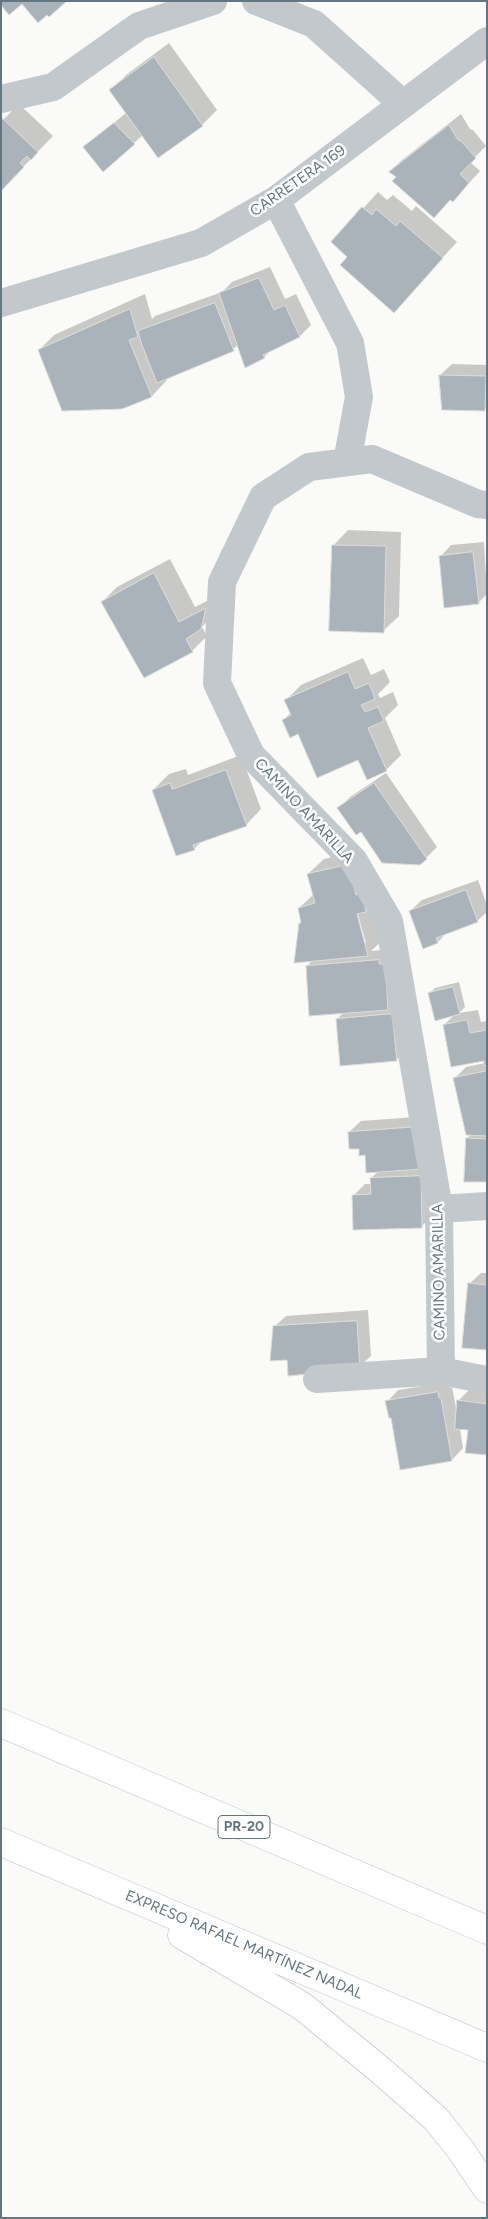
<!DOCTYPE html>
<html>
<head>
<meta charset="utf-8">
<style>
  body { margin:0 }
  #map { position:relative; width:488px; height:2219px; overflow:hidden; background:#fafaf8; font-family:Figtree,sans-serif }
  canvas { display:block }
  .frame { position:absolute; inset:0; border:2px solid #657683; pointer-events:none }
</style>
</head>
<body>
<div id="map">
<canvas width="488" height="2219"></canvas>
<div class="frame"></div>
</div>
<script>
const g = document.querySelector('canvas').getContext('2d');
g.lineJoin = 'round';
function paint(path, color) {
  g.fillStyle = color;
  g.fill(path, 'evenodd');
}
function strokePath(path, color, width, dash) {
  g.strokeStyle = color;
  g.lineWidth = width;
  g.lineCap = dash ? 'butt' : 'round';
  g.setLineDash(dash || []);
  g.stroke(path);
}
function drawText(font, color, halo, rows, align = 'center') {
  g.font = font + ' Figtree,sans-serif';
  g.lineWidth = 5;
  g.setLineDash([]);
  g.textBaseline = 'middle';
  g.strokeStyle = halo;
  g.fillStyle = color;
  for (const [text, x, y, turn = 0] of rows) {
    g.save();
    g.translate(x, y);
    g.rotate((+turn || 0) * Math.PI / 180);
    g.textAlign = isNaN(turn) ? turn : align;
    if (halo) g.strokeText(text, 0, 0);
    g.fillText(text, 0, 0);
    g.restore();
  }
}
paint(new Path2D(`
  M 169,43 L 217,110 L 202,125 L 143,135 L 103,170 L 85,147 L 127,112 L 111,90 L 126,75 Z
  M 19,104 L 53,136 L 1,190 L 1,122 Z
  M 461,114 L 470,129 L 473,130 L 486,146 L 470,162 L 480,171 L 453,201 L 398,177 L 390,171 L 402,160 Z
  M 378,192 L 387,200 L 393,195 L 412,211 L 416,206 L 457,242 L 394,311 L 349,257 L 333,242 Z
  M 270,267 L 285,299 L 296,294 L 311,325 L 300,336 L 272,349 L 264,357 L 238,345 L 233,349 L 166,378 L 167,380 L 152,396 L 122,408 L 39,350 L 54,335 L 145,294 L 152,319 L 155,316 L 222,292 L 232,282 Z
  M 452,364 L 487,365 L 487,407 L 484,409 L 440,375 Z
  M 348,530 L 401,532 L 399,616 L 383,631 L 333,546 Z
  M 484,542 L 487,594 L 478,603 L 440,557 L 451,545 Z
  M 170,559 L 195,607 L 221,594 L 216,612 L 202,627 L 207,636 L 192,651 L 102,602 L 117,587 Z
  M 363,658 L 371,675 L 384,669 L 390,682 L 378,694 L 380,698 L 393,692 L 398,705 L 385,718 L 401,755 L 386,770 L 299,732 L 284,720 L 291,712 L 286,700 L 301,685 Z
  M 241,755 L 261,809 L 246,825 L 202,841 L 194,849 L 153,790 L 169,774 L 186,769 L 188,775 Z
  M 386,773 L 437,847 L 426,858 L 361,830 L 339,808 L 350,797 Z
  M 363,850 L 383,940 L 371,951 L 390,949 L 407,1049 L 396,1060 L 337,1019 L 344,1012 L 307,966 L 313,960 L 300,924 L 302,921 L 299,908 L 314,894 L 308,874 L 324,859 ZM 354,908 L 356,908 L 366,943 L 363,943 Z
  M 478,880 L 487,905 L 487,912 L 477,921 L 447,932 L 438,942 L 423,947 L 410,911 L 422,900 Z
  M 459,982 L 465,1007 L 459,1013 L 478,1010 L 481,1022 L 487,1021 L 487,1181 L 467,1138 L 472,1134 L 455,1078 L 466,1067 L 485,1063 L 485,1060 L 444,1025 L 455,1014 L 429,994 L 435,988 Z
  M 429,1116 L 433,1215 L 421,1227 L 353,1196 L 365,1184 L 372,1184 L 371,1178 L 379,1171 L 349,1132 L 361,1121 Z
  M 481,1273 L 487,1273 L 487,1349 L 469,1284 Z
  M 368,1310 L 371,1356 L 359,1367 L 288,1359 L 274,1327 L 286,1316 Z
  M 449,1382 L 450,1388 L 452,1387 L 457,1412 L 458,1401 L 470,1389 L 487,1392 L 487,1454 L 470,1429 L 460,1429 L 463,1448 L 452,1460 L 392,1416 L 387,1402 L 398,1390 Z`), '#0003');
const building = new Path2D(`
  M 1,1 L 67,1 L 49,17 L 47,15 L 38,23 L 22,4 L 9,15 L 1,5 Z
  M 154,57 L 203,126 L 158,158 L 109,90 Z
  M 3,119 L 38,152 L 31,160 L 27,156 L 20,163 L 24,167 L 1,191 L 1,120 Z
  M 114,123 L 135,144 L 103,172 L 83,147 Z
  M 449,125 L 458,140 L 461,141 L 476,158 L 460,174 L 469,183 L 453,202 L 450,200 L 434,218 L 392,181 L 396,177 L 389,172 Z
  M 362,207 L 372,215 L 376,209 L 396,226 L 400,221 L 443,258 L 394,313 L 340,265 L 347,257 L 331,242 Z
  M 259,278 L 274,310 L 285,305 L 300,337 L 263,355 L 265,358 L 245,368 L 219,293 Z
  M 215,303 L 234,351 L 157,383 L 142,345 L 138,331 Z
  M 130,309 L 138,337 L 129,340 L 152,397 L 122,409 L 62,411 L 38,350 Z
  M 439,375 L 486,376 L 485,411 L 442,410 Z
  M 332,545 L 386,546 L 384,633 L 329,631 Z
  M 473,552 L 479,604 L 444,608 L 439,556 Z
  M 154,573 L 179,622 L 206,608 L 201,629 L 186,639 L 193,652 L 144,678 L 101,602 Z
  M 348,672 L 355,689 L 369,683 L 375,699 L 361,705 L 365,712 L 378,707 L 384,721 L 368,728 L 387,771 L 367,780 L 358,760 L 317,778 L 298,734 L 290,738 L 282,720 L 291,715 L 284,700 Z
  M 226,770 L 247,826 L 193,845 L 195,850 L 176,856 L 152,790 L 170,783 L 172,789 Z
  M 374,783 L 427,859 L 420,865 L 382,863 L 361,832 L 356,835 L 337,808 Z
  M 348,865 L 356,895 L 362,894 L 366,912 L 357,914 L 368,956 L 294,963 L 299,923 L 301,923 L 298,908 L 315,903 L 307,874 Z
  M 466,890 L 478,922 L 436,938 L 438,943 L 423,949 L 409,911 Z
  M 379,960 L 379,964 L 385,964 L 388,1010 L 309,1016 L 306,966 Z
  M 453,987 L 460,1014 L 435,1021 L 428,993 Z
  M 392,1014 L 397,1061 L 340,1066 L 336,1019 Z
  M 467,1020 L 470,1033 L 487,1030 L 487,1065 L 484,1066 L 484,1061 L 451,1067 L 443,1025 Z
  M 487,1071 L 487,1136 L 466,1135 L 453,1078 Z
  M 418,1127 L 421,1169 L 366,1173 L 365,1155 L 359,1156 L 359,1149 L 349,1149 L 348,1132 Z
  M 466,1138 L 487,1139 L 487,1182 L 464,1182 Z
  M 421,1176 L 422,1228 L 353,1230 L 352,1195 L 371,1194 L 370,1178 Z
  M 468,1283 L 487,1285 L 487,1350 L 462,1348 Z
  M 357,1321 L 360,1369 L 288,1376 L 287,1360 L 270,1361 L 273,1326 Z
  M 438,1392 L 439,1398 L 441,1398 L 452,1461 L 400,1470 L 391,1418 L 389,1418 L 385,1401 Z
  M 457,1400 L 487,1404 L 487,1455 L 465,1453 L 468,1430 L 455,1429 Z`);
paint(building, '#aab3b9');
strokePath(building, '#dcdcda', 1);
const highway = new Path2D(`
  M 1,1723 L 487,1930
  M 1,1842 L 487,2048
  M 182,1935 L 302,2006 L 379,2069 L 436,2119 L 460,2149 L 487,2189`);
strokePath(highway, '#b4b9bd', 29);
strokePath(new Path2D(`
  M 256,1 L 314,24 L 403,104
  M 1,99 L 53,87 L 139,26 L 213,1
  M 276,200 L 350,343 L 359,397 L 347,462
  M 1,303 L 201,243 L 276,200 L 487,41
  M 439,1209 L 487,1206
  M 441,1371 L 439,1209 L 389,921 L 354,861 L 251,755 L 217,683 L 222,582 L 263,497 L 309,467 L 372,459 L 478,504 L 487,505
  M 317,1379 L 441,1371 L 487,1380`), '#c3c8cc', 28);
strokePath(highway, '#fff', 28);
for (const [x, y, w] of [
  [244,1827,52]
]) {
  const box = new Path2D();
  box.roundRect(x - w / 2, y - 11.5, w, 23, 4);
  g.fillStyle = '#fff';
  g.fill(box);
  strokePath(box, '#657683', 1);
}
drawText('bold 14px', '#657683', null, [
  ["PR-20",244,1827]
]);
drawText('15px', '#657683', '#fff', [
  ["CARRETERA 169",298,181,-35],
  ["CAMINO AMARILLA",304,811,47],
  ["CAMINO AMARILLA",439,1272,-91],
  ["EXPRESO RAFAEL MARTÍNEZ NADAL",244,1945,23]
]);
</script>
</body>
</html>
